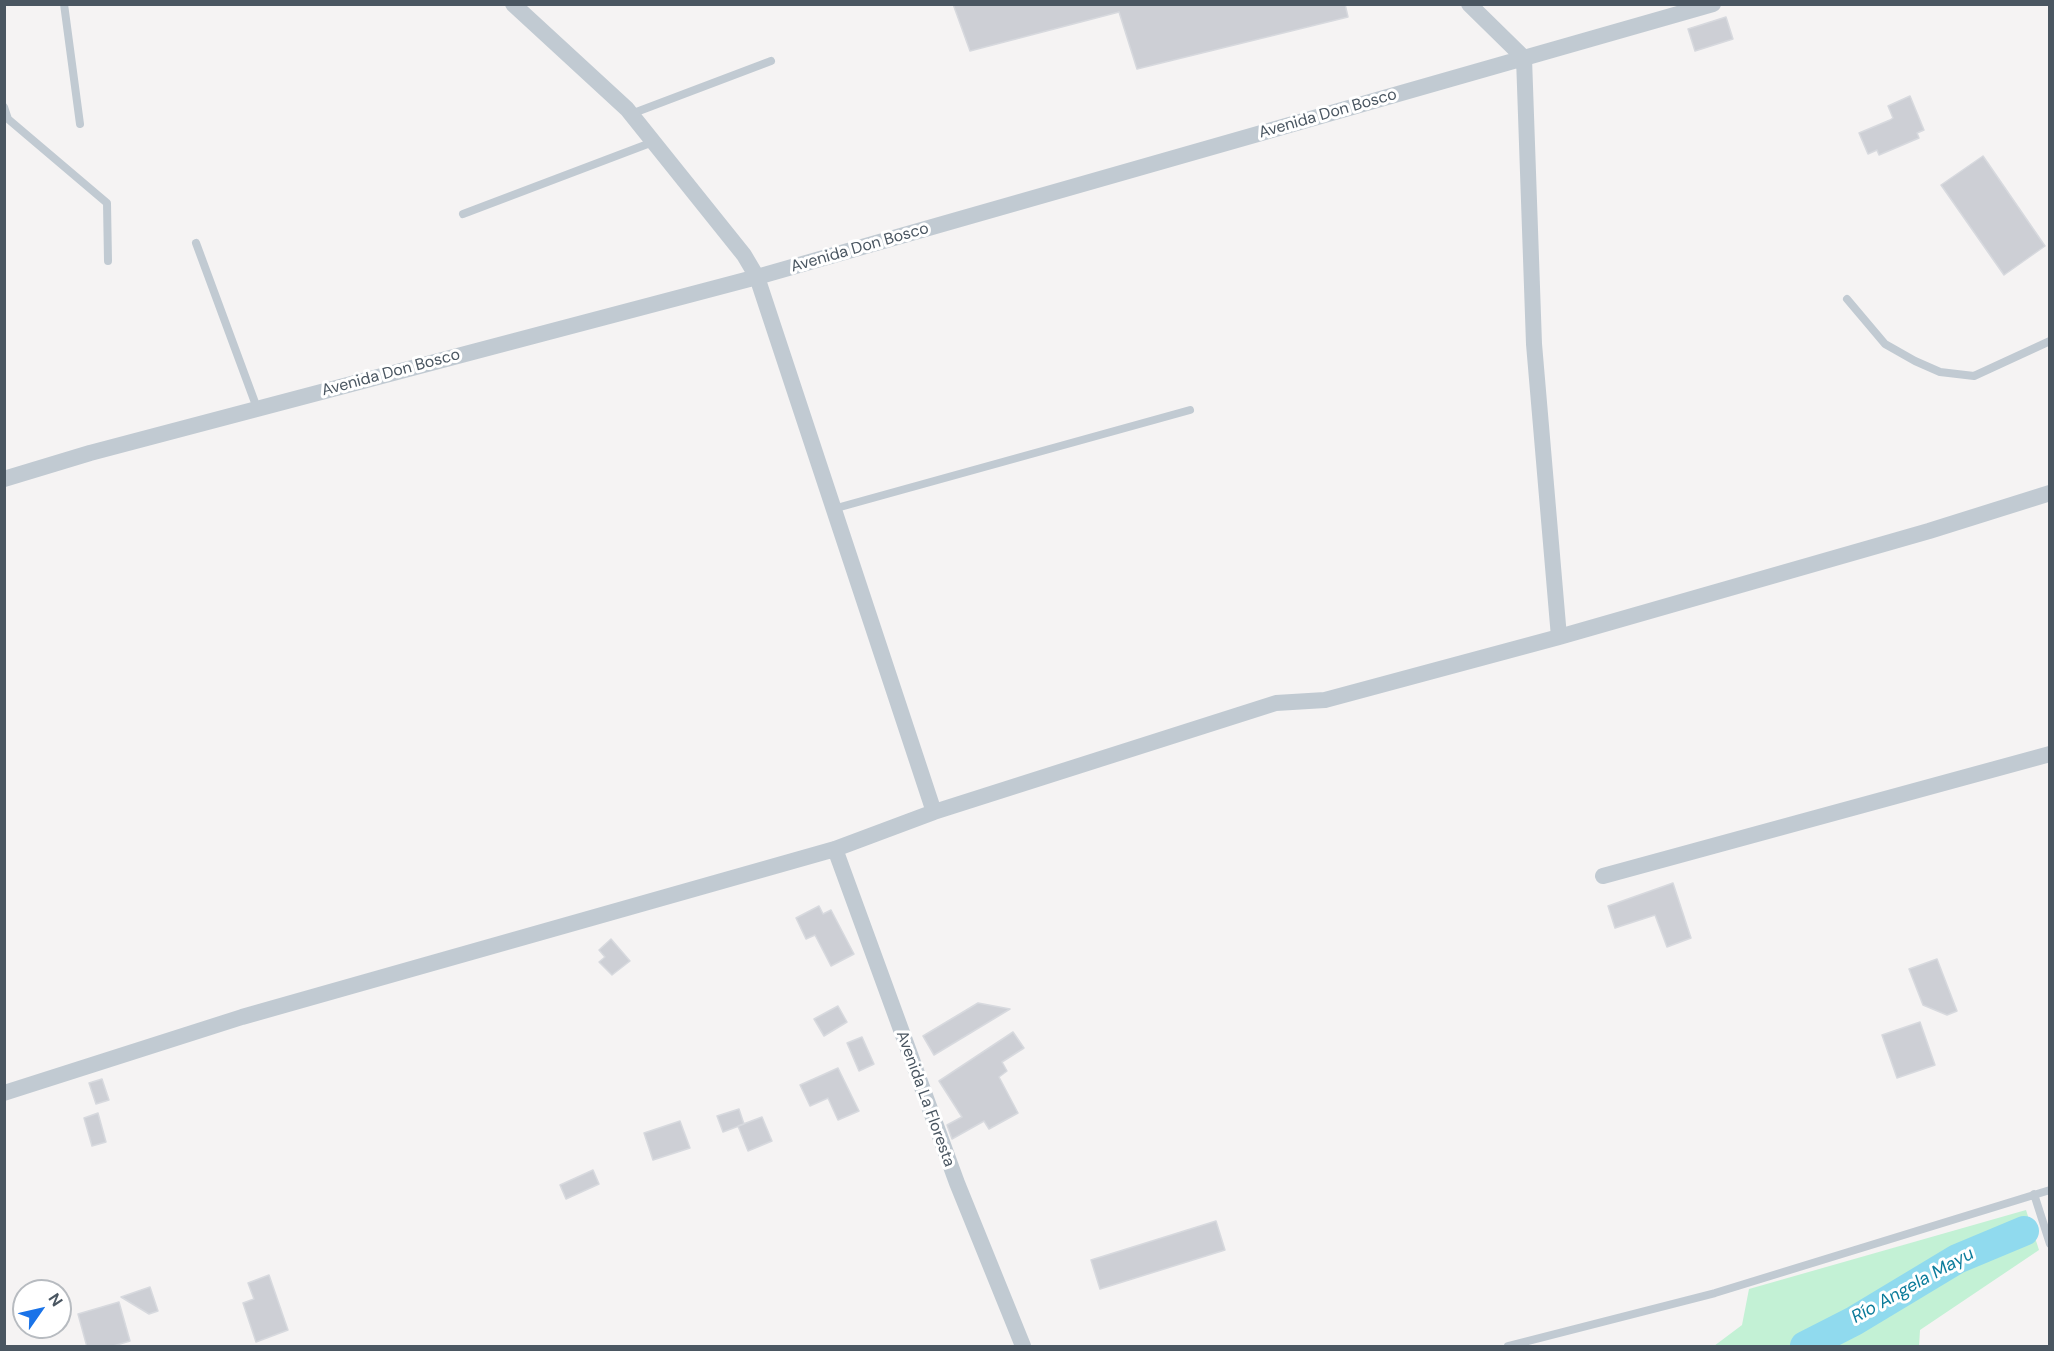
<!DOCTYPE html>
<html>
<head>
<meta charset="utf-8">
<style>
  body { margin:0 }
  #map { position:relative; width:2054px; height:1351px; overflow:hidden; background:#f5f3f3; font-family:"DM Sans",sans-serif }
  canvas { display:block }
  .frame { position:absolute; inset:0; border:6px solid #4a5661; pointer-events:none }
  .north { position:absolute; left:12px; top:1279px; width:60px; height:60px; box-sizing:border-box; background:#fff; border:2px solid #b7bbc0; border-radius:50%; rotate:56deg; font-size:16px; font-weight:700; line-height:24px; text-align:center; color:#4a5661 }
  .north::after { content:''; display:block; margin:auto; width:21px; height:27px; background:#1a73e8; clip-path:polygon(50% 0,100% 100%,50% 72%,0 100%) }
</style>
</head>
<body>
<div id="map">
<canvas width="2054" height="1351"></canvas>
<div class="frame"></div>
<div class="north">N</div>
</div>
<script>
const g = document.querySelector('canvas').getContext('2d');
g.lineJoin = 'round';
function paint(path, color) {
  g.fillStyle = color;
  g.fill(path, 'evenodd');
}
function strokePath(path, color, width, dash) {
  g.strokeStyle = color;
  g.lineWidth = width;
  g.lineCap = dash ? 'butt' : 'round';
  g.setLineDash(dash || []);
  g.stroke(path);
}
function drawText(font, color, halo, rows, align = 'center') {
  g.font = font + ' "DM Sans",sans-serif';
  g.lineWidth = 6;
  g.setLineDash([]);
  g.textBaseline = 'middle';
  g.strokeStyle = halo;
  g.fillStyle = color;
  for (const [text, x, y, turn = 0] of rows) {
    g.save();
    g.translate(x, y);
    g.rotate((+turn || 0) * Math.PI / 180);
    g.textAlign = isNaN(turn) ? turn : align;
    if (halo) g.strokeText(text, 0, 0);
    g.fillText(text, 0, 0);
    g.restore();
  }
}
paint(new Path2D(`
  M 2026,1210 L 2039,1250 L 1920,1330 L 1919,1346 L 1714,1346 L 1742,1325 L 1749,1289 Z`), '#c3f1d5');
strokePath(new Path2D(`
  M 1805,1346 L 1854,1321 L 1957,1259 L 2024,1231`), '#90daee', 30);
const building = new Path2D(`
  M 953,4 L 1345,4 L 1348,17 L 1137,69 L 1119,12 L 970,51 Z
  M 1726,17 L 1733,39 L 1695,51 L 1688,29 Z
  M 1910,96 L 1924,130 L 1917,133 L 1919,138 L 1879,155 L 1877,150 L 1868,154 L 1859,133 L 1890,120 L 1893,118 L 1888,106 Z
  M 1983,156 L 2045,246 L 2004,275 L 1941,185 Z
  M 1673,883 L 1691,938 L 1667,947 L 1655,915 L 1615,928 L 1608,906 Z
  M 819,906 L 823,914 L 831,910 L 854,954 L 831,966 L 815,935 L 806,939 L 796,918 Z
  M 611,939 L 630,961 L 612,975 L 599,962 L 605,957 L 599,950 Z
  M 1937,959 L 1957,1011 L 1947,1015 L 1923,1005 L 1909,969 Z
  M 978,1003 L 1010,1009 L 934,1055 L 923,1036 Z
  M 838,1006 L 847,1022 L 824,1036 L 814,1019 Z
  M 1920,1022 L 1935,1065 L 1897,1078 L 1882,1035 Z
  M 1013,1032 L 1024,1048 L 1002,1062 L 1007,1071 L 999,1077 L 1018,1113 L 989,1129 L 984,1121 L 952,1139 L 947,1125 L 962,1117 L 939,1081 Z
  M 862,1037 L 874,1064 L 859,1071 L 847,1043 Z
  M 838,1068 L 859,1111 L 838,1120 L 828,1098 L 810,1106 L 800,1085 Z
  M 102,1079 L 109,1100 L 96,1104 L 89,1083 Z
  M 739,1109 L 744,1124 L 723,1132 L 717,1116 Z
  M 98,1113 L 106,1142 L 92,1146 L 84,1118 Z
  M 762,1117 L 772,1141 L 748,1151 L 738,1126 Z
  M 680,1121 L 690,1148 L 653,1160 L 644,1133 Z
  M 593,1170 L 599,1184 L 566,1199 L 560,1185 Z
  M 1216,1221 L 1225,1250 L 1100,1289 L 1091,1260 Z
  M 269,1275 L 288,1330 L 256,1342 L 243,1303 L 254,1299 L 248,1283 Z
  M 150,1287 L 158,1311 L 149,1314 L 121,1297 Z
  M 119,1302 L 130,1341 L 110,1347 L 87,1347 L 78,1314 Z`);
paint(building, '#cdcfd5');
strokePath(building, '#d7d9de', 1.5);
strokePath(new Path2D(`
  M 64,4 L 80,124
  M 4,107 L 8,119 L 107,203 L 108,261
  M 631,114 L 771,61
  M 463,214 L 653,142
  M 196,243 L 257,408
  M 1847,299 L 1885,344 L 1915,361 L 1940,372 L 1974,376 L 2050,341
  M 833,509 L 1190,410
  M 2034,1194 L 2050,1244
  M 1508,1346 L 1715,1293 L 2050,1190`), '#c1cad2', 8);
strokePath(new Path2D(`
  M 513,4 L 627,109 L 744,255 L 757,277 L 934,812
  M 1469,4 L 1524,58 L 1534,344 L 1559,637
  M 4,479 L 90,453 L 757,277 L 1713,4
  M 835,849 L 957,1183 L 1023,1346
  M 1603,876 L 2050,754
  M 4,1093 L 242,1017 L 835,849 L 934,812 L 1276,703 L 1325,700 L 1559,637 L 1929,531 L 2050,493`), '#c1cad2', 16);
drawText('16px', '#4a5661', '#fff', [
  ["Avenida Don Bosco",1328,114,-16],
  ["Avenida Don Bosco",860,248,-16],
  ["Avenida Don Bosco",391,373,-15],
  ["Avenida La Floresta",925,1099,70]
]);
drawText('italic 18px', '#0c7c9b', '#fff', [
  ["Río Angela Mayu",1913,1286,-29]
]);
</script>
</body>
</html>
